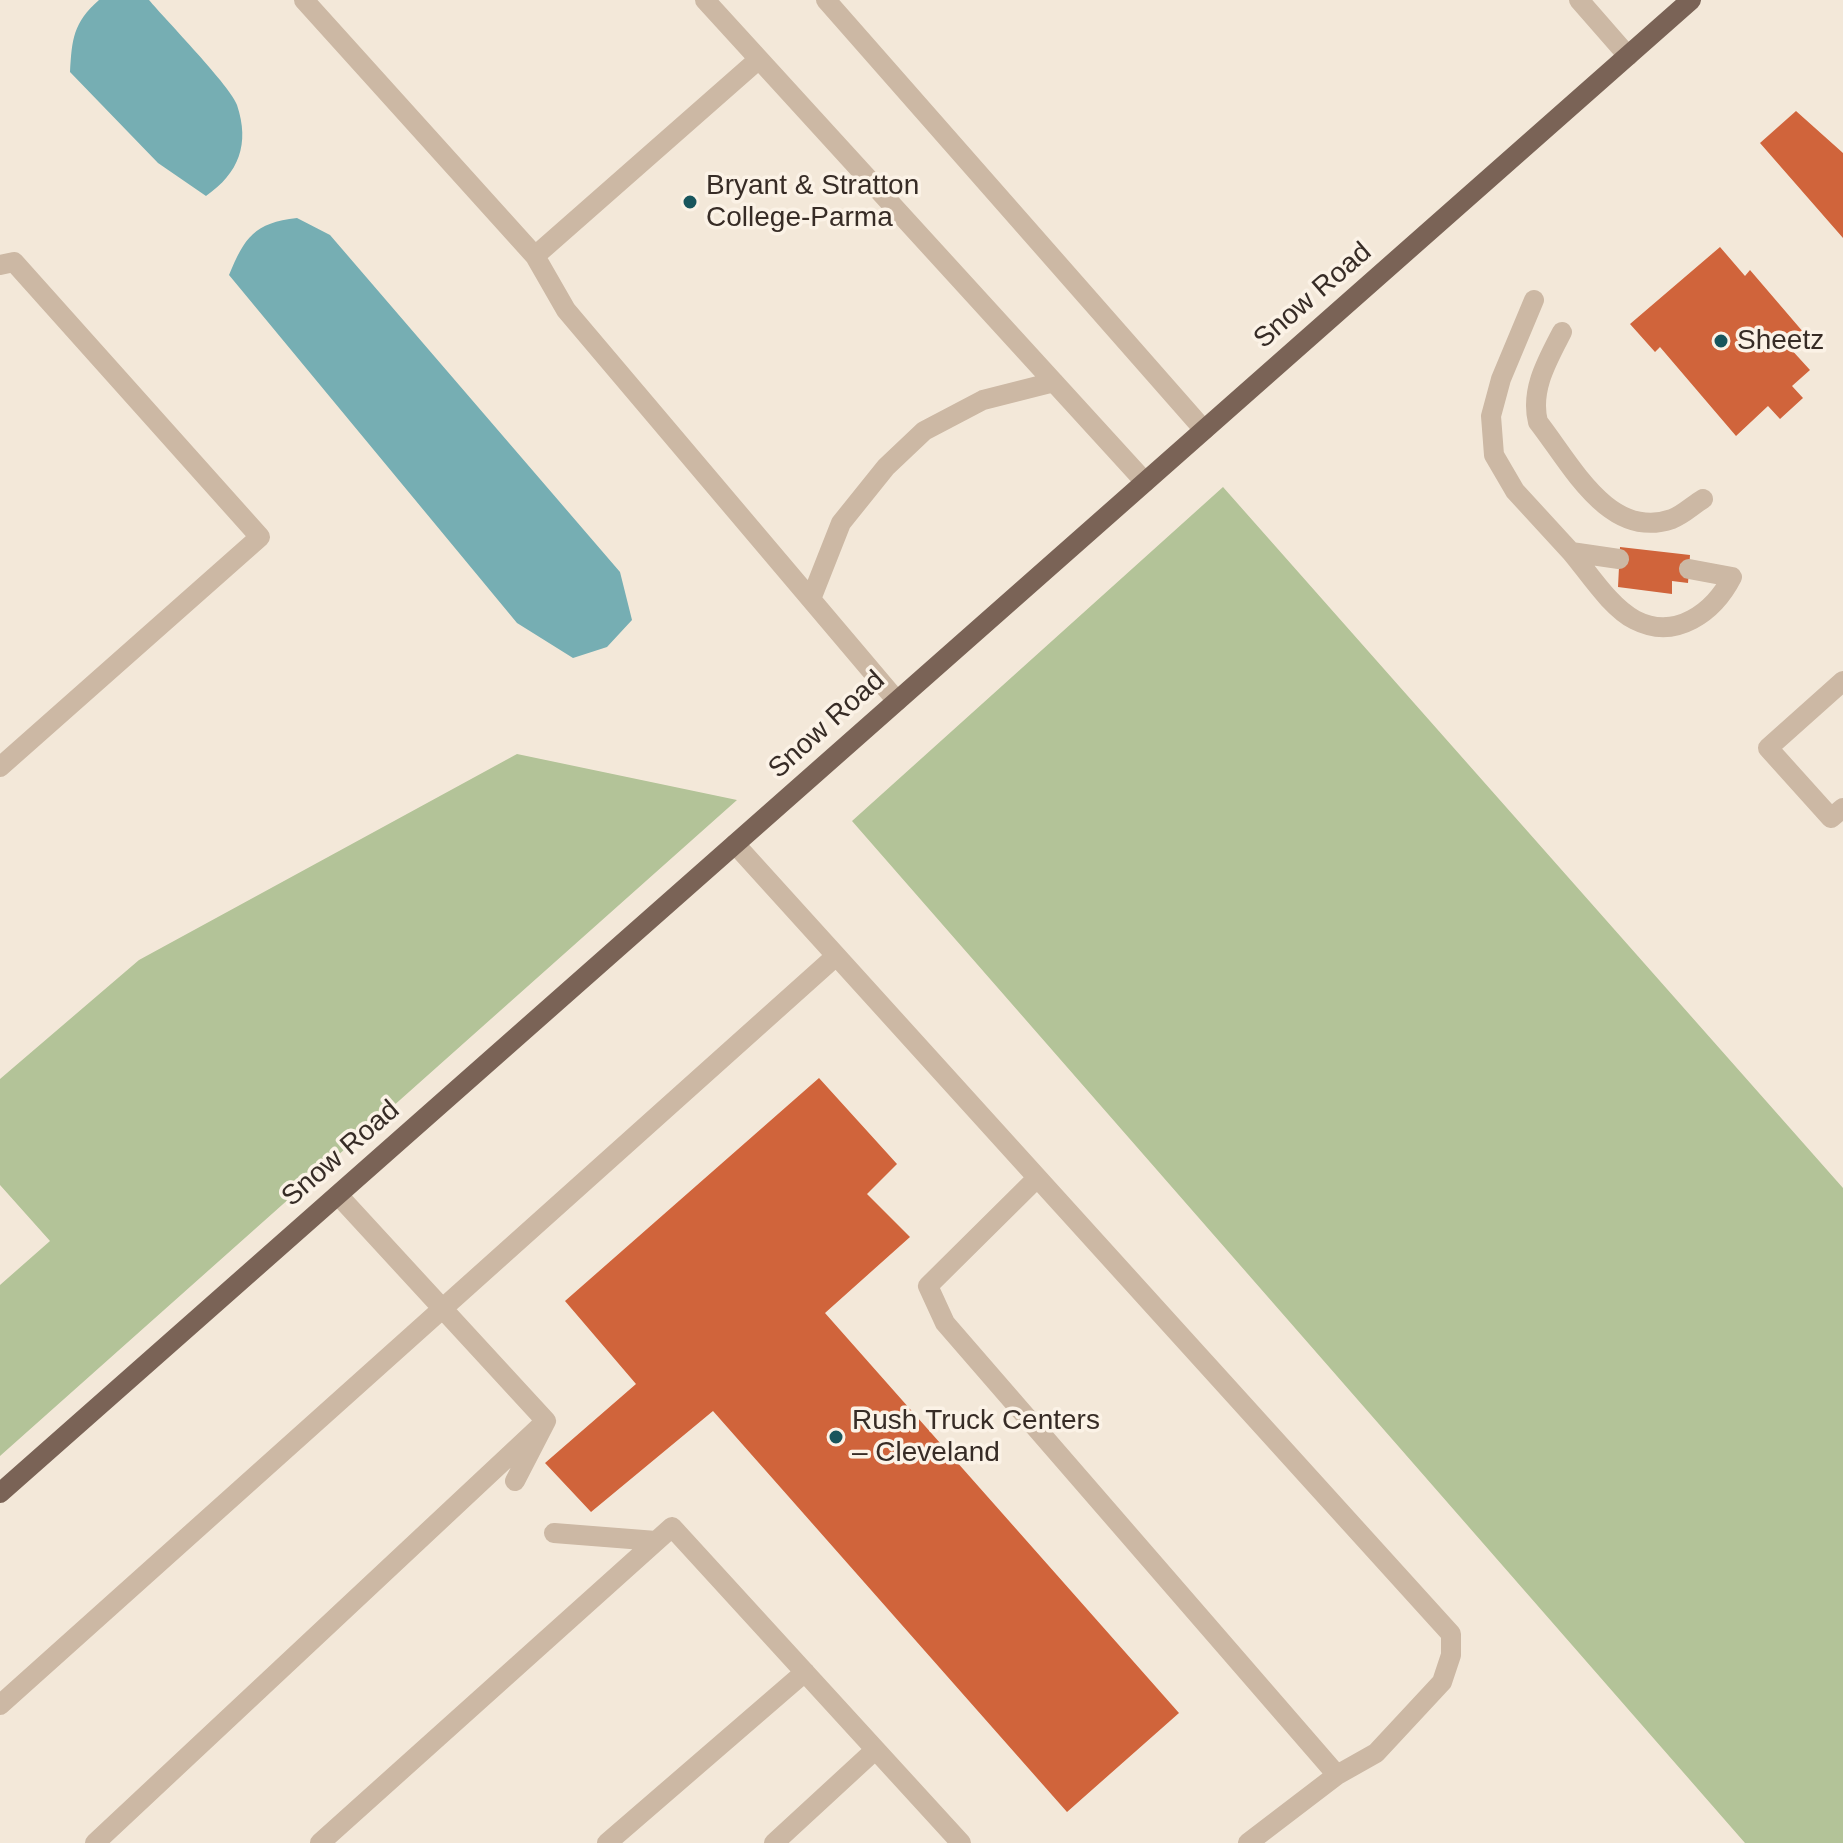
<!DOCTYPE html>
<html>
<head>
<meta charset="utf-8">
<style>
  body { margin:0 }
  canvas { display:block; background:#f3e8d9 }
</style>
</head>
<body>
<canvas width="1843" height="1843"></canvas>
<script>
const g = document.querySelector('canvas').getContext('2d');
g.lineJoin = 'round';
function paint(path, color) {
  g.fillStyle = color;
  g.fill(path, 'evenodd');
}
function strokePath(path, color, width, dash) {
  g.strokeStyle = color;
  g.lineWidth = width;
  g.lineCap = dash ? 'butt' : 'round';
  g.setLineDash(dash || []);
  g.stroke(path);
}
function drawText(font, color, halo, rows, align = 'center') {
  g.font = font + ' Helvetica,sans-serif';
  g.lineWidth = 7;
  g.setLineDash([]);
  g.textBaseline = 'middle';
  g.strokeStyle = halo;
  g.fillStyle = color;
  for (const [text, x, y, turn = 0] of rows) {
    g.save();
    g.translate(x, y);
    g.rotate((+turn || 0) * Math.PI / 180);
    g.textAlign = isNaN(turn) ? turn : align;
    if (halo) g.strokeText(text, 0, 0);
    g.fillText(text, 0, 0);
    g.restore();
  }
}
paint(new Path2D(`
  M 1223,487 L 1843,1188 L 1843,1843 L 1745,1843 L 852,821 Z
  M 517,754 L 737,800 L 0,1456 L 0,1285 L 50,1241 L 0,1185 L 0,1079 L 139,960 Z`), '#b3c398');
paint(new Path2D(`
  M 99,0 L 149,0 C 164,18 233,89 237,105 C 250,144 239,173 206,196 L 158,163 L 70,72 C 72,39 73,23 99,0 Z
  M 297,218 L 330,235 L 620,572 L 632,620 L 607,647 L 573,658 L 517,623 L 229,275 C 245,237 254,223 297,218 Z`), '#76aeb3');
paint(new Path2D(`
  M 1796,111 L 1843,153 L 1843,238 L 1760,143 Z
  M 1720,247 L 1745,276 L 1750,270 L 1804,333 L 1789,347 L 1810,370 L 1792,386 L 1803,398 L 1780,419 L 1768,406 L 1736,436 L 1660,347 L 1655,352 L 1630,324 Z
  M 1620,547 L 1690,555 L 1688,583 L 1672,581 L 1672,594 L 1618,587 Z
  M 819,1078 L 897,1164 L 867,1194 L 910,1237 L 825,1313 L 1179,1713 L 1067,1812 L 713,1411 L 591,1512 L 545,1463 L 636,1384 L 565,1301 Z`), '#d0643b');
strokePath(new Path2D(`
  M 304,0 L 535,256 L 566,310 L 897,701
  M 705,0 L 1145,482
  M 826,0 L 1204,430
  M 1579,0 L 1628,56
  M 535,256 L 759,59
  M 0,265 L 14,262 L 260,537 L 0,767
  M 1534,300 L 1501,379 L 1491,416 L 1494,455 L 1515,491 L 1571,552 L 1619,559
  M 1562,332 C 1547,361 1530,390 1538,422 C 1571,464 1609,541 1672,519 C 1683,515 1693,505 1703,499
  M 1571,552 C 1589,573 1610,607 1635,620 C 1676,641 1714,612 1732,577 L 1689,569
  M 811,599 L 841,523 L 886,467 L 924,431 L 983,400 L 1054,382
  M 1843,681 L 1768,748 L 1831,818 L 1843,808
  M 735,844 L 1451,1634 L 1451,1655 L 1442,1682 L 1376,1753 L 1337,1775 L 1248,1843
  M 1037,1178 L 928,1286 L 945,1323 L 1337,1775
  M 338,1195 L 546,1421 L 515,1481
  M 554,1533 L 656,1541
  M 0,1705 L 836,956
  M 95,1843 L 546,1421
  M 320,1843 L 672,1527 L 961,1843
  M 607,1843 L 805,1672
  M 774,1843 L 875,1750`), '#ccb8a4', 20);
strokePath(new Path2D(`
  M 0,1493 L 1691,0`), '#7a6356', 20);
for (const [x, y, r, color] of [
  [690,202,8,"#18555c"],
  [1721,341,8,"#18555c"],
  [836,1437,8,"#18555c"]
]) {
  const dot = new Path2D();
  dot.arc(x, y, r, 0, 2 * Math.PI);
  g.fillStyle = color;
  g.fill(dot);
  strokePath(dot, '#fbf2e6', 3);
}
drawText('28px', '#372c26', '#fbf2e6', [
  ["Bryant & Stratton",706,186],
  ["College-Parma",706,218],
  ["Sheetz",1737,341],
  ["Rush Truck Centers",852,1421],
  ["– Cleveland",852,1453]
], 'left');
drawText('28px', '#372c26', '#fbf2e6', [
  ["Snow Road",1313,296,-41],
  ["Snow Road",827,725,-42],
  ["Snow Road",341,1154,-41]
]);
</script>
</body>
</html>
